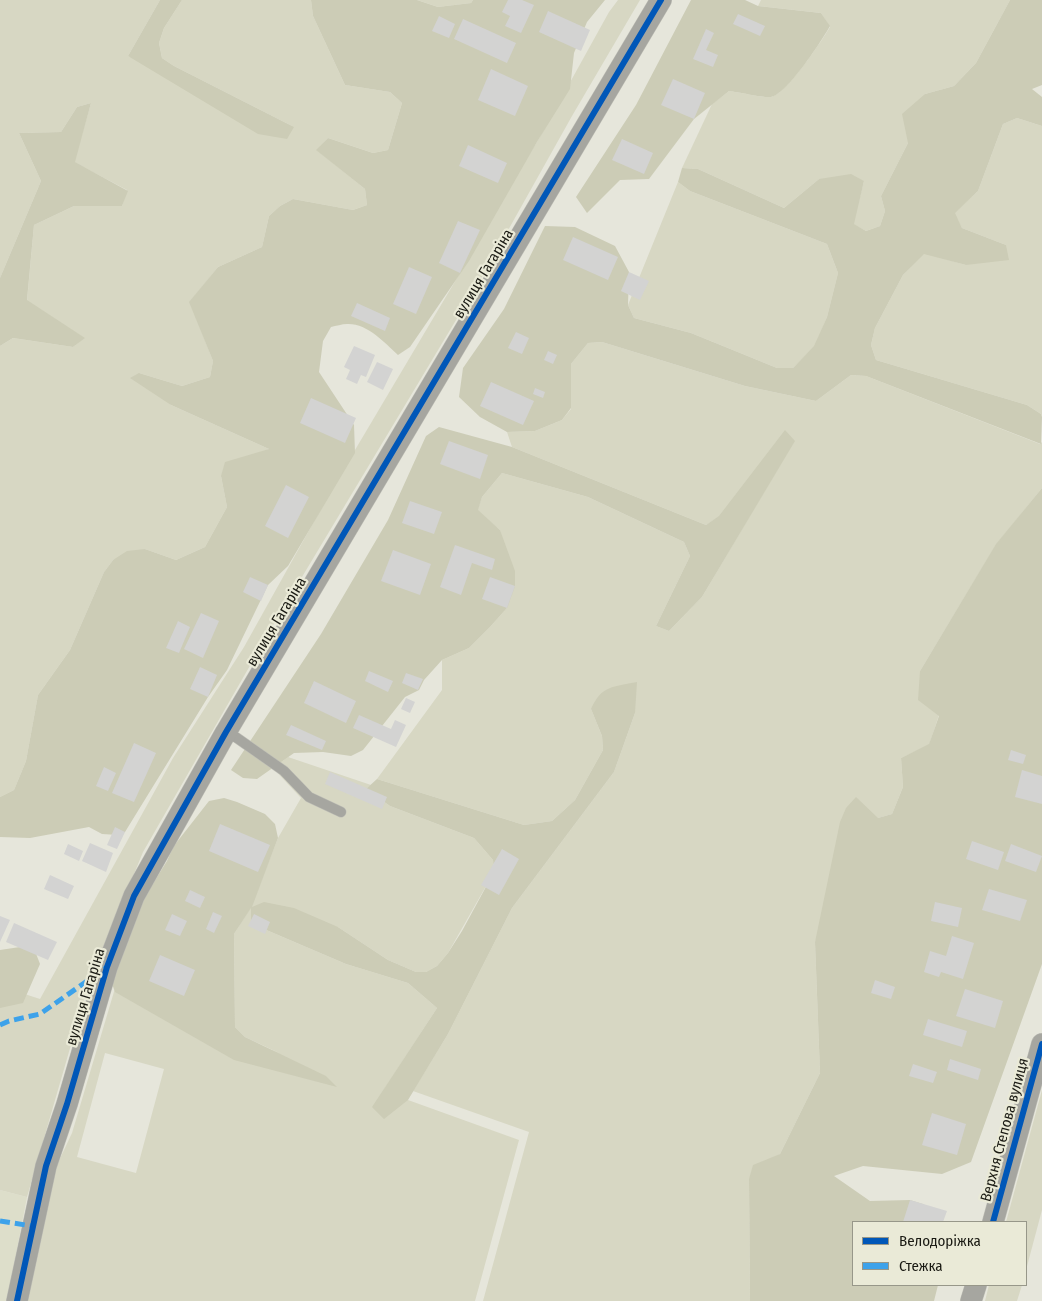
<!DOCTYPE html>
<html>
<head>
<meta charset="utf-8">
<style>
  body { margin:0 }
  #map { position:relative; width:1042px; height:1301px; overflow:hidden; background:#e6e6db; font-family:"Fira Sans Condensed",sans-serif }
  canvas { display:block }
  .legend { position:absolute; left:852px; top:1221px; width:175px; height:65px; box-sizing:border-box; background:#eaead7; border:1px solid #979789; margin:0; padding:6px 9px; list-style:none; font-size:15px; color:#1a1a13 }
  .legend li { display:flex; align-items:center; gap:10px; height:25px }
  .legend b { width:25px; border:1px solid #979789 }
</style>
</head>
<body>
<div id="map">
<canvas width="1042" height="1301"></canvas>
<ul class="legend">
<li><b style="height:6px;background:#0057b8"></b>Велодоріжка</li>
<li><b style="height:6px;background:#3da2ea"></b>Стежка</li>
</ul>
</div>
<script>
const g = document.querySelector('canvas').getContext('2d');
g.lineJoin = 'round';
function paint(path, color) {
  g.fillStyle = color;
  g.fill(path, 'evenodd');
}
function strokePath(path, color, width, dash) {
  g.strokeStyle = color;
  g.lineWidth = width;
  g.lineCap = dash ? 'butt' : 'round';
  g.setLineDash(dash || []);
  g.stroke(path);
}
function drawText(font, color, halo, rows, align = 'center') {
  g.font = font + ' "Fira Sans Condensed",sans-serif';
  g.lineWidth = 4.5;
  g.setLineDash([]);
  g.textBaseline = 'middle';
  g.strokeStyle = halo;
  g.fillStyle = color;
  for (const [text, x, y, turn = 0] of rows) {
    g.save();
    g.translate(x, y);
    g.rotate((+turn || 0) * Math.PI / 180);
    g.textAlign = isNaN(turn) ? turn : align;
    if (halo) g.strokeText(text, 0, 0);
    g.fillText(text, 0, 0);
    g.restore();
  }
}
paint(new Path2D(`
  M 0,1190 L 27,1197 L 7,1301 L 0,1301 Z`), '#dddeca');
paint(new Path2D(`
  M 0,0 L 160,0 L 128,56 L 294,127 L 174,66 L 162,58 L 159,43 L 164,28 L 182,0 L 311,0 L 313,16 L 345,85 L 390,92 L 402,103 L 388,150 L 373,153 L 328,138 L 317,150 L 365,189 L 367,205 L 353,210 L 293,199 L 280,206 L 269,216 L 262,247 L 218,267 L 190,302 L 213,361 L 210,377 L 182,386 L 139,373 L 171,405 L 269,449 L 221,476 L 227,507 L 205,547 L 176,560 L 145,549 L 113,560 L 104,572 L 70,650 L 38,695 L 26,761 L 14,790 L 0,797 L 0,346 L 13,338 L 73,347 L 84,338 L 27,301 L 34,225 L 74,206 L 122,206 L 127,190 L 74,162 L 91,103 L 77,107 L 61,132 L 19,133 L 41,181 L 0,278 Z
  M 417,0 L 473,0 L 471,3 L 438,7 Z
  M 618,0 L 640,0 L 572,116 L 483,275 L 275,622 L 143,852 L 88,986 L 27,1197 L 0,1190 L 0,986 L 40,999 L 173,758 L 244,647 L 336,482 L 460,273 L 480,230 L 537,142 L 609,12 Z
  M 761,0 L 1010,0 L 976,63 L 954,86 L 925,94 L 908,143 L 881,196 L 885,211 L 880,226 L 866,231 L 853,224 L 864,181 L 819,179 L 784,208 L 698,169 L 682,168 L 712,104 L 729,91 C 738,92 764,98 771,97 C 787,93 821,42 830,27 L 821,13 L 758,6 Z
  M 1017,118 L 1042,126 L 1042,417 L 1041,414 L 1027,405 L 876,360 L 871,345 L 875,328 L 903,275 L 924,253 L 966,265 L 1006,245 L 962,228 L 954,213 L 978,191 L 1003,124 Z
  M 678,182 L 690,191 L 827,244 L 838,273 L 827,317 L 815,346 L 793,368 L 777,368 L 691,333 L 634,318 L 628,305 Z
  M 602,342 L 745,386 L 816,401 L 851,375 L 866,376 L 1040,444 L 1042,442 L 1042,488 L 996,545 L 920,671 L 939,715 L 929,745 L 901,758 L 903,787 L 892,814 L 878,818 L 815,942 L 820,1073 L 780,1154 L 749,1179 L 750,1301 L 483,1301 L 529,1132 L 413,1091 L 448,1034 L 512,908 L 614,772 L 635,713 L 591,709 L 602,736 L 603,750 L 575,800 L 552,821 L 524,825 L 377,779 L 442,690 L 442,660 L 469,648 L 490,627 L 507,608 L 500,530 L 477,511 L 482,497 L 502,473 L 588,497 L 684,542 L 690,556 L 656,626 L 669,631 L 702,597 L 794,441 L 719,517 L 706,525 L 512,447 L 507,432 L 535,431 L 562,420 L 571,409 L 571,364 L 588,343 Z
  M 288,757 L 371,785 L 366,789 L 390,806 L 474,838 L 493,860 L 494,872 L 448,953 L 437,966 L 426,972 L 416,972 L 388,960 L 338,927 L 264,929 L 346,964 L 408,983 L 437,1008 L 383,1091 L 519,1140 L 475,1301 L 27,1301 L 56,1167 L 72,1133 L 116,985 L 279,1053 L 245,1037 L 235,1027 L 234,934 L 251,907 L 278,838 L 301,798 L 273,768 ZM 105,1053 L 164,1069 L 136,1173 L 77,1157 Z
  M 1042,1090 L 1042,1210 L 1026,1270 L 1026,1222 L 1006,1222 Z
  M 989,1285 L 1022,1285 L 1017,1301 L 985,1301 Z`), '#d7d7c3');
paint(new Path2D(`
  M 160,0 L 182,0 L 164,28 L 159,43 L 162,58 L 174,66 L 294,127 L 287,139 L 258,134 L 128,56 Z
  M 311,0 L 417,0 L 438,7 L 471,3 L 473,0 L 605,0 L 587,22 L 574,53 L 570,89 L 537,142 L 469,261 L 410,347 L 398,355 C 384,342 367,323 347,324 C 342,324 336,326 331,327 L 323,341 L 319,372 L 354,425 L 355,453 L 288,566 L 268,585 L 227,670 L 208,697 L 125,832 L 118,835 L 102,834 L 89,827 L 30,838 L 0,837 L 0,797 L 14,790 L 26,761 L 38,695 L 70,650 L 104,572 L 113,560 L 127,551 L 145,549 L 176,560 L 205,547 L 227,507 L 221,476 L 225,462 L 269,449 L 171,405 L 130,378 L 139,373 L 182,386 L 210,377 L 213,361 L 189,302 L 218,267 L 262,247 L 269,216 L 280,206 L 293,199 L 353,210 L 367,205 L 365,189 L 316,150 L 328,138 L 373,153 L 388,150 L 402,103 L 390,92 L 345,85 L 313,16 Z
  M 691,0 L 745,0 L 758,6 L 821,13 L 830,26 C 821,42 787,94 771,97 C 764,98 738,92 729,91 L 694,119 L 649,179 L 620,180 L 587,213 L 576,197 L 636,105 Z
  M 1010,0 L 1042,0 L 1042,85 L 1032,89 L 1042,97 L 1042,126 L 1017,118 L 1003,124 L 978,191 L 955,213 L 962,228 L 1006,245 L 1009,260 L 966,265 L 924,254 L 903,275 L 875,328 L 871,345 L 876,360 L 1027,405 L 1041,414 L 1042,417 L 1041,444 L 866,376 L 851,375 L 816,401 L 745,386 L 602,342 L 588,343 L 571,364 L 571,408 L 562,420 L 535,431 L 507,432 L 480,417 L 459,397 L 463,368 L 504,309 L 545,226 L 575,227 L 615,246 L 629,272 L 628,305 L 634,318 L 691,333 L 777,368 L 793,368 L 814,346 L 827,317 L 838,273 L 827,244 L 690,191 L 678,182 L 682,168 L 698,169 L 784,208 L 819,179 L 851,174 L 864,181 L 854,224 L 866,231 L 880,226 L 885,211 L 881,196 L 908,143 L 902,114 L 925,94 L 954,86 L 976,63 Z
  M 91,103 L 75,162 L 128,191 L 122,206 L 74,206 L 34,225 L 27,300 L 85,338 L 73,347 L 13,338 L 0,346 L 0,278 L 41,181 L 19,133 L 61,132 L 77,107 Z
  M 439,427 L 512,447 L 706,525 L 719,516 L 785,430 L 795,441 L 702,597 L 669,631 L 656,626 L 690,556 L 684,542 L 588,497 L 502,473 L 482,497 L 478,510 L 500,530 L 515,571 L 515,586 L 507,608 L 490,627 L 469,648 L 442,660 L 424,680 L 419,690 L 405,697 L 363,750 L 351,756 L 323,752 L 294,753 L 257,779 L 243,778 L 231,770 L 321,634 L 388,520 L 426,436 Z
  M 1042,488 L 1042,964 L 971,1162 L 942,1174 L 863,1166 L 834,1176 L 870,1201 L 910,1200 L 923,1204 L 931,1222 L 853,1222 L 853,1285 L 938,1285 L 934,1301 L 750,1301 L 749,1179 L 753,1165 L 780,1154 L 820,1073 L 815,942 L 840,822 L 846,808 L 856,797 L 878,818 L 892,814 L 903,787 L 901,758 L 929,744 L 939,716 L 918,700 L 920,671 L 996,544 Z
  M 637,682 L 635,713 L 614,772 L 512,908 L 448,1034 L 408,1100 L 384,1119 L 372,1107 L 437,1008 L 408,983 L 346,964 L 264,929 L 251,922 L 251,908 L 234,934 L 235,1027 L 245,1037 L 326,1076 L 337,1087 L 234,1060 L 115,992 L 110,978 L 129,922 L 167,861 L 173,847 L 209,801 L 224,798 L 237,802 L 265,814 L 275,824 L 278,838 L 252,907 L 264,902 L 294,908 L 338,927 L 388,960 L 416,972 L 426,972 L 437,966 L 448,953 L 462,931 L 494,872 L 493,860 L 474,838 L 390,806 L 366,789 L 377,779 L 524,825 L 552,821 L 575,800 L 603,750 L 602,736 L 591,709 C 602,685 613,687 637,682 Z
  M 20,947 L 35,951 L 40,964 L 23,1003 L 0,1008 L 0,950 Z`), '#ccccb6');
paint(new Path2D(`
  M 508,0 L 522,0 L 534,5 L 521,33 L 505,26 L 510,16 L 502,12 Z
  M 548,11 L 590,30 L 581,51 L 539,32 Z
  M 738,14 L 765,26 L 760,36 L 733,24 Z
  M 439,16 L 455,24 L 449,38 L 432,31 Z
  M 463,19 L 516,43 L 507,63 L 454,39 Z
  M 706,29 L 714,33 L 706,50 L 718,55 L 713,67 L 693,59 Z
  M 491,69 L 528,86 L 515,116 L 478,100 Z
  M 673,79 L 705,93 L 694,119 L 661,105 Z
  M 622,139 L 653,153 L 644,174 L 612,160 Z
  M 468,145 L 507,163 L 498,183 L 459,166 Z
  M 458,221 L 480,230 L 460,273 L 439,263 Z
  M 573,237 L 618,257 L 608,280 L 563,260 Z
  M 409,267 L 432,277 L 416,314 L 393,304 Z
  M 629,272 L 649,281 L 640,300 L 621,291 Z
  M 357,303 L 390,318 L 385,331 L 351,316 Z
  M 516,332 L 529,338 L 522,354 L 508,348 Z
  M 354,346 L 375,355 L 366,377 L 361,375 L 357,384 L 346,379 L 350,370 L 344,367 Z
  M 548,351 L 557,355 L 553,364 L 544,360 Z
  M 377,362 L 393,369 L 383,390 L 367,382 Z
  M 491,382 L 534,401 L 523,425 L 480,406 Z
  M 535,388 L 545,392 L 543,398 L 533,394 Z
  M 311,398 L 356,418 L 345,443 L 300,423 Z
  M 449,441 L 488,455 L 480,479 L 440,464 Z
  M 286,485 L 309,497 L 288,538 L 265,526 Z
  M 410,501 L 442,512 L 434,534 L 402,523 Z
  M 455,545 L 495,559 L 492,570 L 472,563 L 461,595 L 440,587 Z
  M 393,550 L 431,564 L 420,595 L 381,581 Z
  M 250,577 L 268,585 L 261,601 L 243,592 Z
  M 490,577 L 515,586 L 507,608 L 482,599 Z
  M 201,613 L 219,621 L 203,658 L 184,649 Z
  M 178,621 L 190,627 L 179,653 L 166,648 Z
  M 200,667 L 217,675 L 208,697 L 190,689 Z
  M 369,671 L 393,681 L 388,692 L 365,681 Z
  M 406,673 L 423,679 L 418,690 L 402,683 Z
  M 314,681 L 356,701 L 346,723 L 304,703 Z
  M 406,698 L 415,702 L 410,713 L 401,709 Z
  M 359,715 L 391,729 L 395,720 L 406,725 L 396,747 L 353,728 Z
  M 291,725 L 326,741 L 322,750 L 286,735 Z
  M 134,743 L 156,753 L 134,802 L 112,793 Z
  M 1011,750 L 1026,755 L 1023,764 L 1008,760 Z
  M 104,767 L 116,773 L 108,791 L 96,786 Z
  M 1022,770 L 1042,776 L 1042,804 L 1015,797 Z
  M 330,772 L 387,797 L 382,809 L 325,784 Z
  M 220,824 L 270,845 L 258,872 L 209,851 Z
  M 115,827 L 125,832 L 117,849 L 107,845 Z
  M 972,841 L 1004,852 L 998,870 L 966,859 Z
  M 90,843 L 113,853 L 106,872 L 82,861 Z
  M 68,844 L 83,851 L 79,861 L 64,854 Z
  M 1011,844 L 1042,856 L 1036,872 L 1005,861 Z
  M 502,849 L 519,859 L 499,895 L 481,885 Z
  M 50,875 L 74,886 L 68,899 L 44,889 Z
  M 989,889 L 1027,900 L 1020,921 L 982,910 Z
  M 190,890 L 205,897 L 200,908 L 185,901 Z
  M 935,902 L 962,908 L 958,927 L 931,921 Z
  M 213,912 L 222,916 L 214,933 L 206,929 Z
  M 172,914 L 187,921 L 180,936 L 165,930 Z
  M 254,914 L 270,922 L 265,934 L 248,926 Z
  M 0,916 L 10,920 L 0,942 Z
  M 14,923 L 57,942 L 48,960 L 6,942 Z
  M 952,936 L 974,943 L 963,979 L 941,972 L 939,977 L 924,972 L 930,951 L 946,956 Z
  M 160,955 L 195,970 L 184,996 L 149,981 Z
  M 875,980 L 895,987 L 891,999 L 871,993 Z
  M 965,989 L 1003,1001 L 995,1028 L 956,1016 Z
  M 928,1019 L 967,1031 L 962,1047 L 923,1035 Z
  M 950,1059 L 981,1069 L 978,1080 L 947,1070 Z
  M 913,1064 L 937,1072 L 933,1083 L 909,1076 Z
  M 932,1113 L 966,1124 L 957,1155 L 922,1145 Z
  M 910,1200 L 947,1211 L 943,1222 L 903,1222 Z`), '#d3d3d2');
const lane = new Path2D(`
  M 226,732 L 237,738 L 284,771 L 309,797 L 341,812`);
const street = new Path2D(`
  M 993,1222 L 1042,1044
  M 17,1301 L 46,1166 L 67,1104 L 107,967 L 134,896 L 226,732 L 661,0
  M 971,1301 L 976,1285`);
strokePath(lane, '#c0c0b8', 11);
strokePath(street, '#c0c0b8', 22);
strokePath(lane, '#a6a6a0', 10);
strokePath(street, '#a6a6a0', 21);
strokePath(new Path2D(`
  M 0,1025 L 9,1021 L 40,1014 L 107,967
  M 0,1221 L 32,1226`), '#3da2ea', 5, [10, 5]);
strokePath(new Path2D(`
  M 993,1222 L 1042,1044
  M 17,1301 L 46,1166 L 67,1104 L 107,967 L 134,896 L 226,732 L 661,0`), '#0057b8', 6);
drawText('15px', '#1a1a13', '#eaead7', [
  ["вулиця Гагаріна",484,274,-59],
  ["вулиця Гагаріна",277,622,-59],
  ["вулиця Гагаріна",86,997,-73],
  ["Верхня Степова вулиця",1005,1130,-75]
]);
</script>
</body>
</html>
